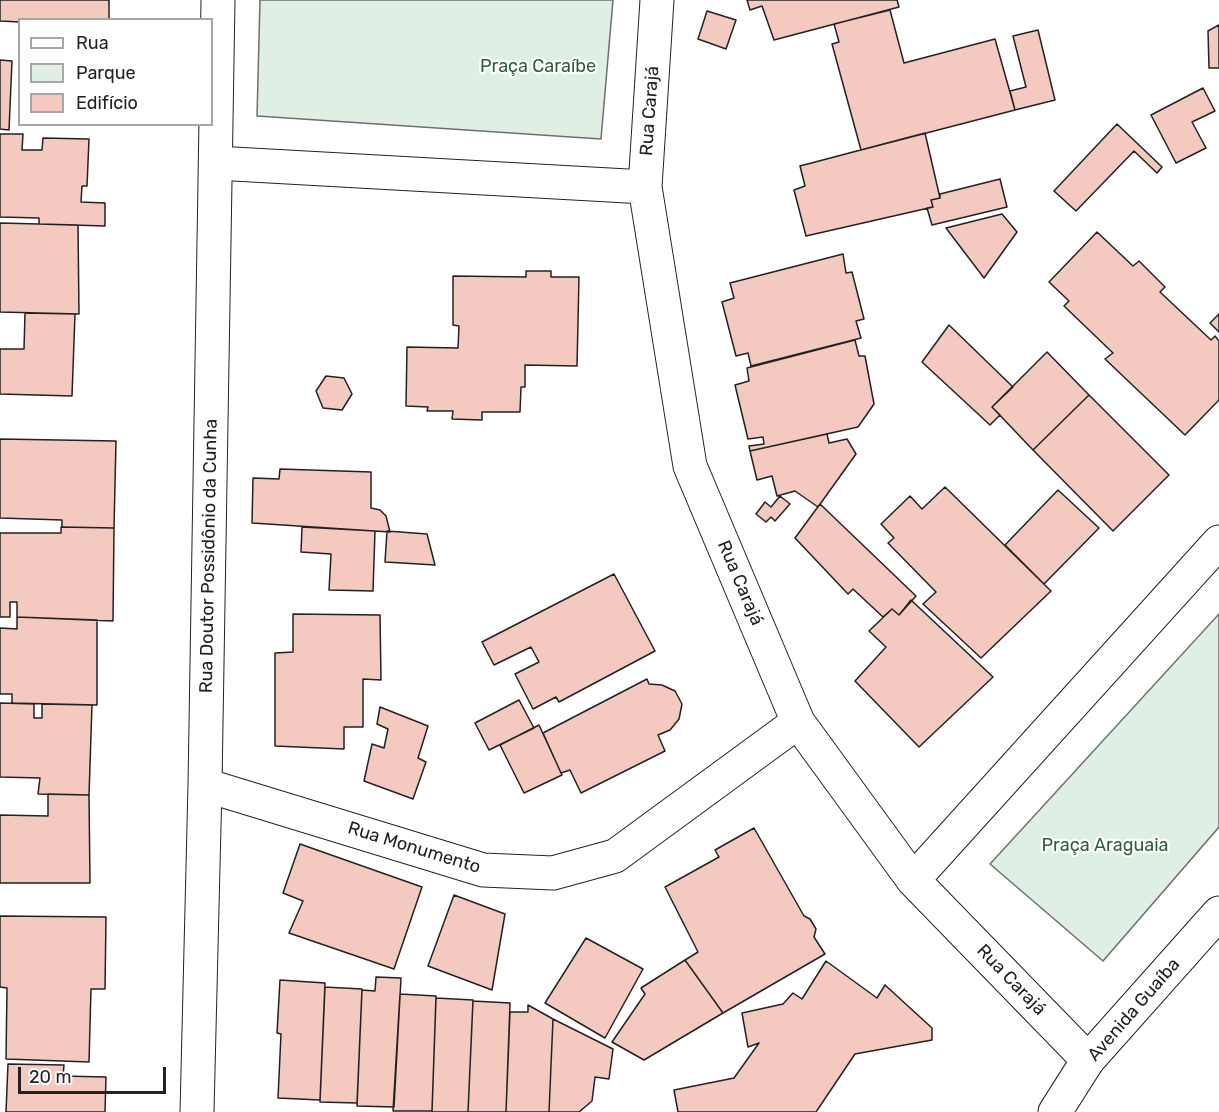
<!DOCTYPE html>
<html>
<head>
<meta charset="utf-8">
<style>
  body { margin:0 }
  #map { position:relative; width:1219px; height:1112px; overflow:hidden; background:#fff; font-family:Rubik,sans-serif }
  canvas { display:block }
  .legend { position:absolute; left:18px; top:18px; width:195px; height:108px; box-sizing:border-box; background:#fff; border:2px solid #a7a7a7; margin:0; padding:8px 10px; list-style:none; font-size:18px; color:#222 }
  .legend li { display:flex; align-items:center; gap:12px; height:30px }
  .legend b { width:30px; border:2px solid #a7a7a7 }
  .scale { position:absolute; left:18px; top:1067px; width:148px; height:27px; box-sizing:border-box; border:3px solid #222; border-top:0; padding-left:8px; font-size:18px; line-height:21px; white-space:nowrap; color:#222; -webkit-text-stroke:4px #fff; paint-order:stroke }
</style>
</head>
<body>
<div id="map">
<canvas width="1219" height="1112"></canvas>
<ul class="legend">
<li><b style="height:8px;background:#fff"></b>Rua</li>
<li><b style="height:16px;background:#e0efe3"></b>Parque</li>
<li><b style="height:16px;background:#f3c9c0"></b>Edifício</li>
</ul>
<div class="scale">20 m</div>
</div>
<script>
const g = document.querySelector('canvas').getContext('2d');
g.lineJoin = 'round';
function paint(path, color) {
  g.fillStyle = color;
  g.fill(path, 'evenodd');
}
function strokePath(path, color, width, dash) {
  g.strokeStyle = color;
  g.lineWidth = width;
  g.lineCap = dash ? 'butt' : 'round';
  g.setLineDash(dash || []);
  g.stroke(path);
}
function drawText(font, color, halo, rows, align = 'center') {
  g.font = font + ' Rubik,sans-serif';
  g.lineWidth = 4.5;
  g.setLineDash([]);
  g.textBaseline = 'middle';
  g.strokeStyle = halo;
  g.fillStyle = color;
  for (const [text, x, y, turn = 0] of rows) {
    g.save();
    g.translate(x, y);
    g.rotate((+turn || 0) * Math.PI / 180);
    g.textAlign = isNaN(turn) ? turn : align;
    if (halo) g.strokeText(text, 0, 0);
    g.fillText(text, 0, 0);
    g.restore();
  }
}
const green = new Path2D(`
  M 260,0 L 613,0 L 601,139 L 257,116 Z
  M 1219,614 L 1219,827 L 1103,961 L 990,864 Z`);
paint(green, '#e0efe3');
strokePath(green, '#6f6f6f', 1.5);
const building = new Path2D(`
  M 0,0 L 109,0 L 109,20 L 20,20 L 20,22 L 0,21 Z
  M 747,0 L 897,0 L 899,7 L 774,40 L 762,6 L 750,10 Z
  M 890,10 L 904,63 L 995,39 L 1015,110 L 861,150 L 832,44 L 839,42 L 834,24 Z
  M 707,11 L 736,20 L 726,49 L 698,39 Z
  M 1219,25 L 1219,68 L 1209,68 L 1208,31 Z
  M 1038,30 L 1055,100 L 1015,110 L 1010,91 L 1026,87 L 1013,36 Z
  M 0,60 L 12,61 L 9,130 L 0,129 Z
  M 1203,88 L 1215,111 L 1192,122 L 1206,148 L 1176,163 L 1151,115 Z
  M 1117,124 L 1162,167 L 1157,173 L 1134,151 L 1076,211 L 1054,191 Z
  M 925,133 L 940,198 L 931,200 L 933,207 L 806,236 L 794,190 L 805,186 L 800,166 Z
  M 0,134 L 23,134 L 22,150 L 42,150 L 43,138 L 89,139 L 87,186 L 82,186 L 81,202 L 105,203 L 105,226 L 39,224 L 39,218 L 0,217 Z
  M 1000,179 L 1007,207 L 932,225 L 927,208 L 933,207 L 931,200 L 940,198 L 940,194 Z
  M 1002,214 L 1017,232 L 984,278 L 946,228 Z
  M 0,223 L 78,225 L 79,314 L 0,312 Z
  M 1097,232 L 1133,266 L 1139,261 L 1165,287 L 1160,292 L 1211,340 L 1215,336 L 1219,341 L 1219,400 L 1185,435 L 1105,359 L 1113,353 L 1064,306 L 1069,301 L 1049,282 Z
  M 843,254 L 846,273 L 852,272 L 864,319 L 856,321 L 861,338 L 751,366 L 748,353 L 736,356 L 722,302 L 734,298 L 730,283 Z
  M 526,271 L 551,271 L 551,277 L 579,277 L 577,366 L 525,365 L 525,387 L 521,387 L 520,412 L 482,412 L 482,420 L 452,419 L 453,411 L 427,411 L 428,407 L 406,406 L 407,347 L 458,348 L 459,326 L 453,325 L 453,276 L 526,277 Z
  M 25,313 L 75,314 L 72,396 L 0,394 L 0,349 L 24,349 Z
  M 1219,314 L 1219,332 L 1210,323 Z
  M 949,325 L 1013,387 L 992,407 L 1000,415 L 990,425 L 922,362 Z
  M 855,340 L 859,356 L 865,356 L 874,404 L 858,427 L 750,451 L 749,446 L 764,444 L 763,437 L 748,439 L 735,385 L 749,381 L 747,368 Z
  M 1047,352 L 1089,395 L 1033,450 L 992,407 Z
  M 326,376 L 344,378 L 352,394 L 342,410 L 323,408 L 316,391 Z
  M 1089,395 L 1169,475 L 1113,531 L 1033,450 Z
  M 827,434 L 829,443 L 847,439 L 856,454 L 818,507 L 795,491 L 777,496 L 772,476 L 757,480 L 750,451 Z
  M 0,439 L 116,441 L 114,528 L 62,527 L 62,520 L 0,518 Z
  M 280,469 L 371,472 L 371,508 L 380,510 L 386,516 L 390,532 L 252,523 L 253,478 L 279,479 Z
  M 945,487 L 1051,591 L 981,658 L 923,604 L 936,592 L 888,543 L 894,538 L 881,524 L 910,496 L 922,509 Z
  M 1058,490 L 1099,528 L 1044,584 L 1005,545 Z
  M 780,496 L 790,504 L 775,521 L 771,517 L 766,522 L 756,514 L 765,502 L 771,507 Z
  M 820,504 L 916,596 L 899,615 L 892,609 L 883,617 L 853,589 L 848,594 L 795,538 Z
  M 61,527 L 114,528 L 113,621 L 17,617 L 17,602 L 10,602 L 10,617 L 0,617 L 0,533 L 61,533 Z
  M 302,527 L 375,531 L 373,591 L 329,590 L 331,554 L 301,552 Z
  M 387,531 L 427,534 L 435,565 L 385,562 Z
  M 614,574 L 655,651 L 559,702 L 556,697 L 533,709 L 515,674 L 539,662 L 531,647 L 494,665 L 482,642 Z
  M 911,600 L 993,677 L 919,747 L 855,681 L 886,647 L 869,631 L 892,609 L 899,615 Z
  M 293,614 L 380,615 L 381,680 L 363,679 L 363,727 L 344,727 L 344,749 L 275,746 L 275,653 L 293,652 Z
  M 17,617 L 97,620 L 97,705 L 12,703 L 12,694 L 0,694 L 0,628 L 17,629 Z
  M 647,679 L 649,684 L 662,685 L 675,691 L 682,704 L 679,719 L 670,730 L 658,735 L 665,751 L 581,793 L 570,770 L 561,773 L 543,733 Z
  M 519,700 L 534,728 L 489,750 L 475,723 Z
  M 0,703 L 34,704 L 34,718 L 42,718 L 42,704 L 92,705 L 89,795 L 38,794 L 40,778 L 0,777 Z
  M 380,707 L 428,726 L 418,758 L 426,762 L 413,799 L 364,781 L 372,744 L 384,748 L 388,729 L 377,724 Z
  M 539,725 L 562,775 L 524,793 L 500,745 Z
  M 48,794 L 89,795 L 90,883 L 0,883 L 0,815 L 48,816 Z
  M 754,828 L 804,916 L 810,919 L 816,929 L 814,937 L 825,954 L 723,1013 L 685,960 L 698,952 L 665,887 L 719,857 L 715,850 Z
  M 300,844 L 422,887 L 394,969 L 289,933 L 303,901 L 283,893 Z
  M 454,895 L 505,914 L 492,990 L 428,966 Z
  M 0,916 L 106,917 L 105,989 L 91,989 L 89,1062 L 6,1059 L 7,988 L 0,987 Z
  M 586,938 L 643,969 L 605,1038 L 545,1003 Z
  M 685,960 L 723,1013 L 644,1060 L 612,1042 L 645,994 L 641,988 Z
  M 826,961 L 877,998 L 885,985 L 932,1028 L 932,1040 L 855,1054 L 816,1112 L 678,1112 L 674,1090 L 734,1078 L 759,1043 L 748,1047 L 742,1013 L 783,1004 L 793,993 L 802,999 Z
  M 376,977 L 401,978 L 394,1107 L 357,1106 L 362,990 L 375,991 Z
  M 280,980 L 325,983 L 320,1100 L 278,1098 L 281,1034 L 277,1033 Z
  M 325,987 L 362,989 L 357,1103 L 320,1102 Z
  M 400,994 L 436,996 L 432,1111 L 393,1111 Z
  M 436,998 L 473,1000 L 468,1112 L 432,1112 Z
  M 473,1001 L 510,1003 L 506,1112 L 468,1112 Z
  M 528,1005 L 553,1019 L 549,1112 L 506,1112 L 510,1012 L 528,1012 Z
  M 553,1019 L 613,1049 L 609,1079 L 595,1077 L 592,1101 L 579,1112 L 549,1112 Z
  M 8,1064 L 64,1065 L 63,1076 L 106,1077 L 105,1112 L 6,1112 Z`);
paint(building, '#f3c9c0');
strokePath(building, '#222', 1.5);
const minor = new Path2D(`
  M 657,0 L 645,187 L 690,466 L 798,722 L 913,880 L 1088,1060
  M 216,163 L 645,187
  M 205,785 L 483,870 L 553,873 L 615,856 L 798,722
  M 913,880 L 1219,542
  M 197,1112 L 205,785 L 218,0`);
const major = new Path2D(`
  M 1055,1112 L 1088,1060 L 1219,913`);
strokePath(minor, '#222', 35);
strokePath(major, '#222', 35);
strokePath(minor, '#fff', 33);
strokePath(major, '#fff', 33);
drawText('18px', '#2f5e38', '#fff', [
  ["Praça Caraíbe",538,67],
  ["Praça Araguaia",1105,846]
]);
drawText('18px', '#222', '#fff', [
  ["Rua Carajá",650,111,-86],
  ["Rua Doutor Possidônio da Cunha",209,556,-89],
  ["Rua Carajá",740,583,67],
  ["Rua Monumento",414,848,17],
  ["Rua Carajá",1011,980,46],
  ["Avenida Guaíba",1134,1010,-49]
]);
</script>
</body>
</html>
